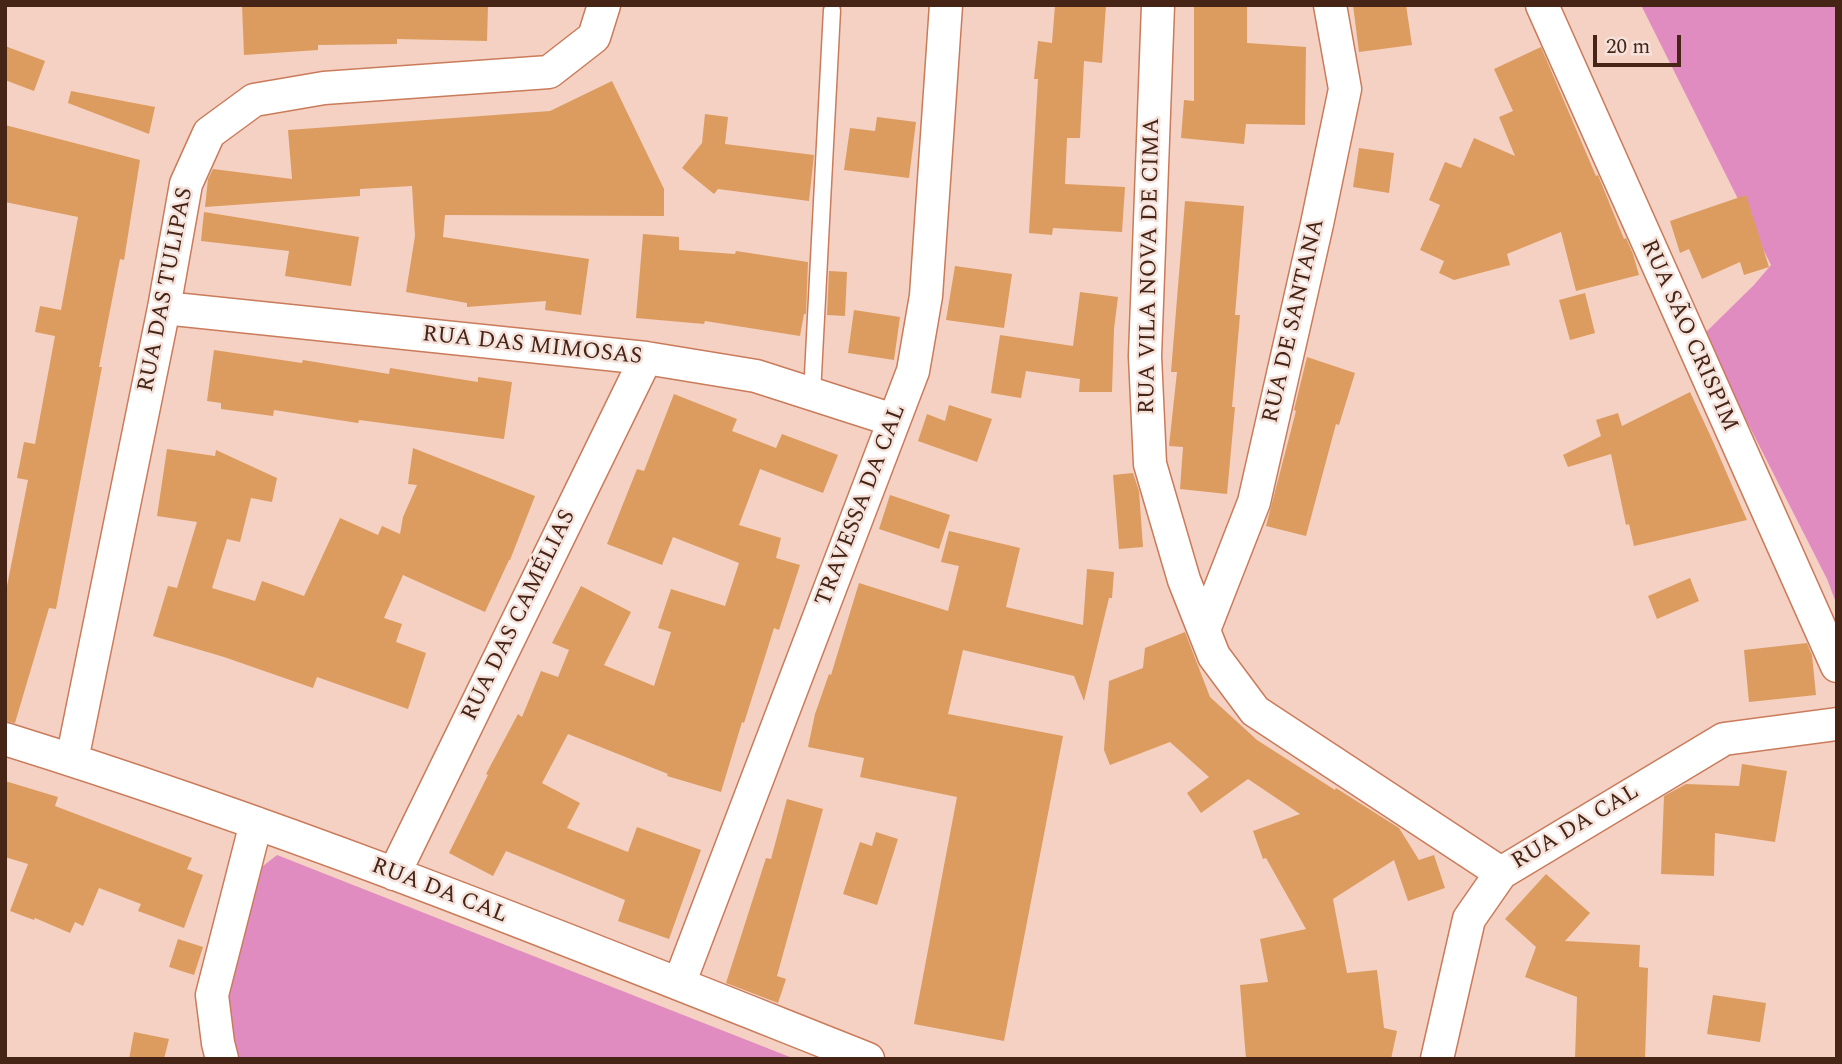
<!DOCTYPE html>
<html>
<head>
<meta charset="utf-8">
<style>
  body { margin:0 }
  #map { position:relative; width:1842px; height:1064px; overflow:hidden; background:#f4d1c3; font-family:Spectral,serif }
  canvas { display:block }
  .frame { position:absolute; inset:0; border:7px solid #462517; pointer-events:none }
  .scale { position:absolute; left:1593px; top:35px; width:88px; height:32px; box-sizing:border-box; border:4px solid #462517; border-top:0; padding-left:9px; font-size:21px; line-height:24px; white-space:nowrap; color:#462517; -webkit-text-stroke:5px #f4e2db; paint-order:stroke }
</style>
</head>
<body>
<div id="map">
<canvas width="1842" height="1064"></canvas>
<div class="frame"></div>
<div class="scale">20 m</div>
</div>
<script>
const g = document.querySelector('canvas').getContext('2d');
g.lineJoin = 'round';
function paint(path, color) {
  g.fillStyle = color;
  g.fill(path, 'evenodd');
}
function strokePath(path, color, width, dash) {
  g.strokeStyle = color;
  g.lineWidth = width;
  g.lineCap = dash ? 'butt' : 'round';
  g.setLineDash(dash || []);
  g.stroke(path);
}
function drawText(font, color, halo, rows, align = 'center') {
  g.font = font + ' Spectral,serif';
  g.lineWidth = 5;
  g.setLineDash([]);
  g.textBaseline = 'middle';
  g.strokeStyle = halo;
  g.fillStyle = color;
  for (const [text, x, y, turn = 0] of rows) {
    g.save();
    g.translate(x, y);
    g.rotate((+turn || 0) * Math.PI / 180);
    g.textAlign = isNaN(turn) ? turn : align;
    if (halo) g.strokeText(text, 0, 0);
    g.fillText(text, 0, 0);
    g.restore();
  }
}
paint(new Path2D(`
  M 1641,5 L 1837,5 L 1837,605 L 1827,579 L 1703,335 L 1754,285 L 1771,265 Z
  M 277,855 L 795,1059 L 232,1059 L 224,1003 L 258,870 Z`), '#e18cc0');
paint(new Path2D(`
  M 242,5 L 488,5 L 487,41 L 397,39 L 397,44 L 318,45 L 318,50 L 244,55 Z
  M 1055,5 L 1106,5 L 1102,63 L 1084,61 L 1080,138 L 1067,138 L 1065,184 L 1125,187 L 1122,232 L 1053,228 L 1052,235 L 1029,233 L 1038,79 L 1034,79 L 1038,41 L 1052,43 Z
  M 1353,5 L 1406,5 L 1412,45 L 1359,52 Z
  M 1194,6 L 1247,6 L 1247,43 L 1306,47 L 1305,125 L 1246,124 L 1244,144 L 1181,138 L 1184,100 L 1194,101 Z
  M 5,46 L 45,61 L 34,91 L 5,80 Z
  M 1541,47 L 1596,176 L 1598,175 L 1624,239 L 1626,238 L 1633,254 L 1639,275 L 1576,291 L 1561,232 L 1507,254 L 1510,265 L 1454,280 L 1439,273 L 1444,261 L 1420,250 L 1440,205 L 1429,200 L 1445,162 L 1461,168 L 1474,138 L 1515,156 L 1499,117 L 1513,111 L 1494,69 Z
  M 612,81 L 664,189 L 664,216 L 445,215 L 443,237 L 589,259 L 581,315 L 545,310 L 546,301 L 467,307 L 467,303 L 406,292 L 415,236 L 412,186 L 360,189 L 360,196 L 205,207 L 208,179 L 213,169 L 292,179 L 288,130 L 550,111 Z
  M 71,91 L 155,107 L 149,134 L 68,103 Z
  M 705,114 L 728,117 L 725,144 L 814,155 L 809,201 L 718,189 L 714,194 L 682,168 L 702,143 Z
  M 877,117 L 916,122 L 909,178 L 844,170 L 850,128 L 875,131 Z
  M 5,125 L 140,160 L 124,260 L 120,259 L 99,367 L 102,367 L 56,609 L 49,608 L 15,723 L 5,721 L 5,596 L 28,480 L 17,478 L 24,442 L 35,444 L 55,336 L 35,332 L 40,306 L 61,310 L 78,217 L 5,202 Z
  M 1359,148 L 1394,153 L 1389,193 L 1353,187 Z
  M 1746,195 L 1769,267 L 1744,275 L 1740,262 L 1702,279 L 1689,249 L 1680,253 L 1670,221 Z
  M 1185,201 L 1244,206 L 1235,315 L 1240,315 L 1232,407 L 1235,407 L 1227,494 L 1180,489 L 1183,447 L 1169,446 L 1177,372 L 1171,372 Z
  M 204,212 L 359,237 L 351,286 L 285,276 L 289,251 L 201,241 Z
  M 643,234 L 679,237 L 679,250 L 735,254 L 736,251 L 808,262 L 806,314 L 804,314 L 800,336 L 705,321 L 704,324 L 636,318 Z
  M 955,266 L 1012,274 L 1004,328 L 946,320 Z
  M 829,271 L 847,272 L 845,316 L 827,315 Z
  M 1080,292 L 1118,297 L 1114,329 L 1112,392 L 1079,392 L 1080,379 L 1026,371 L 1021,398 L 991,393 L 1000,335 L 1073,346 Z
  M 1585,293 L 1595,333 L 1570,340 L 1559,300 Z
  M 854,310 L 900,317 L 894,360 L 848,353 Z
  M 214,350 L 302,363 L 303,360 L 389,374 L 390,368 L 478,382 L 478,377 L 512,382 L 504,439 L 359,420 L 358,423 L 274,410 L 273,416 L 221,409 L 221,403 L 207,401 Z
  M 1307,357 L 1355,373 L 1339,425 L 1336,424 L 1306,536 L 1266,526 L 1296,411 L 1294,410 Z
  M 1690,392 L 1711,437 L 1747,520 L 1634,546 L 1629,524 L 1626,525 L 1611,454 L 1568,467 L 1563,455 L 1601,436 L 1596,420 L 1618,413 L 1622,426 Z
  M 674,394 L 737,419 L 732,431 L 776,448 L 782,434 L 838,455 L 823,493 L 760,469 L 739,525 L 781,538 L 776,558 L 800,565 L 779,630 L 774,628 L 744,723 L 742,722 L 721,792 L 667,776 L 668,774 L 568,734 L 542,783 L 580,803 L 567,828 L 628,852 L 637,827 L 701,850 L 669,939 L 618,921 L 625,900 L 506,851 L 493,876 L 449,853 L 488,775 L 486,774 L 518,714 L 522,717 L 541,671 L 558,677 L 569,650 L 552,643 L 581,586 L 631,612 L 604,665 L 654,686 L 671,632 L 658,628 L 671,589 L 725,606 L 739,563 L 673,537 L 662,565 L 607,544 L 637,469 L 644,471 Z
  M 949,405 L 992,419 L 977,462 L 918,441 L 927,414 L 945,421 Z
  M 413,448 L 535,496 L 510,560 L 509,560 L 485,612 L 403,575 L 384,618 L 402,624 L 396,642 L 426,653 L 408,709 L 317,677 L 313,688 L 224,657 L 153,636 L 168,586 L 177,588 L 197,522 L 157,516 L 167,449 L 215,456 L 216,450 L 277,478 L 272,502 L 251,498 L 240,542 L 227,539 L 212,588 L 255,601 L 262,581 L 304,596 L 340,518 L 378,535 L 382,526 L 400,534 L 403,517 L 417,485 L 408,484 Z
  M 1133,473 L 1139,491 L 1143,547 L 1119,549 L 1113,475 Z
  M 890,495 L 950,515 L 939,549 L 879,529 Z
  M 949,531 L 1020,548 L 1006,607 L 1083,625 L 1087,569 L 1114,572 L 1112,598 L 1109,598 L 1084,701 L 1074,676 L 963,650 L 948,714 L 1063,736 L 1004,1041 L 914,1024 L 957,797 L 860,777 L 864,758 L 808,747 L 815,714 L 829,674 L 831,675 L 859,583 L 948,611 L 959,566 L 941,562 Z
  M 1690,578 L 1699,601 L 1657,619 L 1648,596 Z
  M 1185,632 L 1210,697 L 1257,740 L 1335,790 L 1336,788 L 1399,828 L 1419,860 L 1434,855 L 1445,888 L 1408,901 L 1394,860 L 1333,899 L 1347,973 L 1377,970 L 1384,1028 L 1397,1031 L 1391,1059 L 1246,1059 L 1240,985 L 1268,982 L 1260,939 L 1306,929 L 1266,858 L 1263,859 L 1253,831 L 1300,814 L 1248,779 L 1201,813 L 1187,793 L 1209,777 L 1170,742 L 1110,765 L 1104,750 L 1109,681 L 1143,668 L 1145,648 Z
  M 1807,643 L 1812,655 L 1816,695 L 1749,702 L 1744,650 Z
  M 1742,764 L 1787,771 L 1775,842 L 1715,833 L 1714,876 L 1661,874 L 1664,796 L 1686,784 L 1739,786 Z
  M 5,781 L 58,797 L 55,806 L 192,858 L 187,869 L 203,875 L 184,928 L 138,911 L 141,904 L 99,888 L 83,926 L 75,922 L 70,933 L 35,918 L 34,920 L 10,911 L 28,864 L 5,857 Z
  M 787,799 L 823,809 L 777,976 L 786,979 L 778,1003 L 726,983 L 766,858 L 771,859 Z
  M 876,832 L 898,839 L 877,905 L 843,894 L 860,842 L 872,846 Z
  M 1546,874 L 1590,913 L 1565,941 L 1640,945 L 1639,967 L 1648,968 L 1645,1059 L 1575,1059 L 1577,997 L 1525,977 L 1536,947 L 1505,919 Z
  M 178,939 L 203,947 L 194,975 L 169,967 Z
  M 1713,995 L 1766,1003 L 1760,1042 L 1707,1034 Z
  M 134,1032 L 169,1039 L 164,1059 L 129,1059 Z`), '#dc9c5f');
const lane = new Path2D(`
  M 812,394 L 832,10`);
const street = new Path2D(`
  M 1158,5 L 1145,356 L 1150,464 L 1184,580 L 1214,656 L 1255,711 L 1501,873
  M 1542,5 L 1837,666
  M 164,308 L 646,358 L 756,376 L 893,420
  M 1204,630 L 1254,502 L 1317,224 L 1345,89 L 1330,5
  M 5,739 C 298,830 583,946 868,1059
  M 72,760 L 164,308 L 186,184 L 209,133 L 254,100 L 324,88 L 549,72 L 594,37 L 604,5
  M 394,874 L 646,358
  M 679,984 L 913,371 L 926,296 L 946,5
  M 222,1059 L 218,1043 L 212,995 L 256,823
  M 1437,1059 L 1469,919 L 1501,873 L 1724,739 L 1837,724`);
strokePath(lane, '#ca7b5a', 19);
strokePath(street, '#ca7b5a', 35);
strokePath(lane, '#fff', 16);
strokePath(street, '#fff', 32);
drawText('23px', '#462517', '#f4e2db', [
  ["RUA VILA NOVA DE CIMA",1151,266,-89],
  ["RUA DAS TULIPAS",167,290,-79],
  ["RUA DE SANTANA",1295,321,-77],
  ["RUA SÃO CRISPIM",1688,336,66],
  ["RUA DAS MIMOSAS",532,347,6],
  ["TRAVESSA DA CAL",862,506,-69],
  ["RUA DAS CAMÉLIAS",520,616,-64],
  ["RUA DA CAL",1576,828,-31],
  ["RUA DA CAL",439,892,21]
]);
</script>
</body>
</html>
